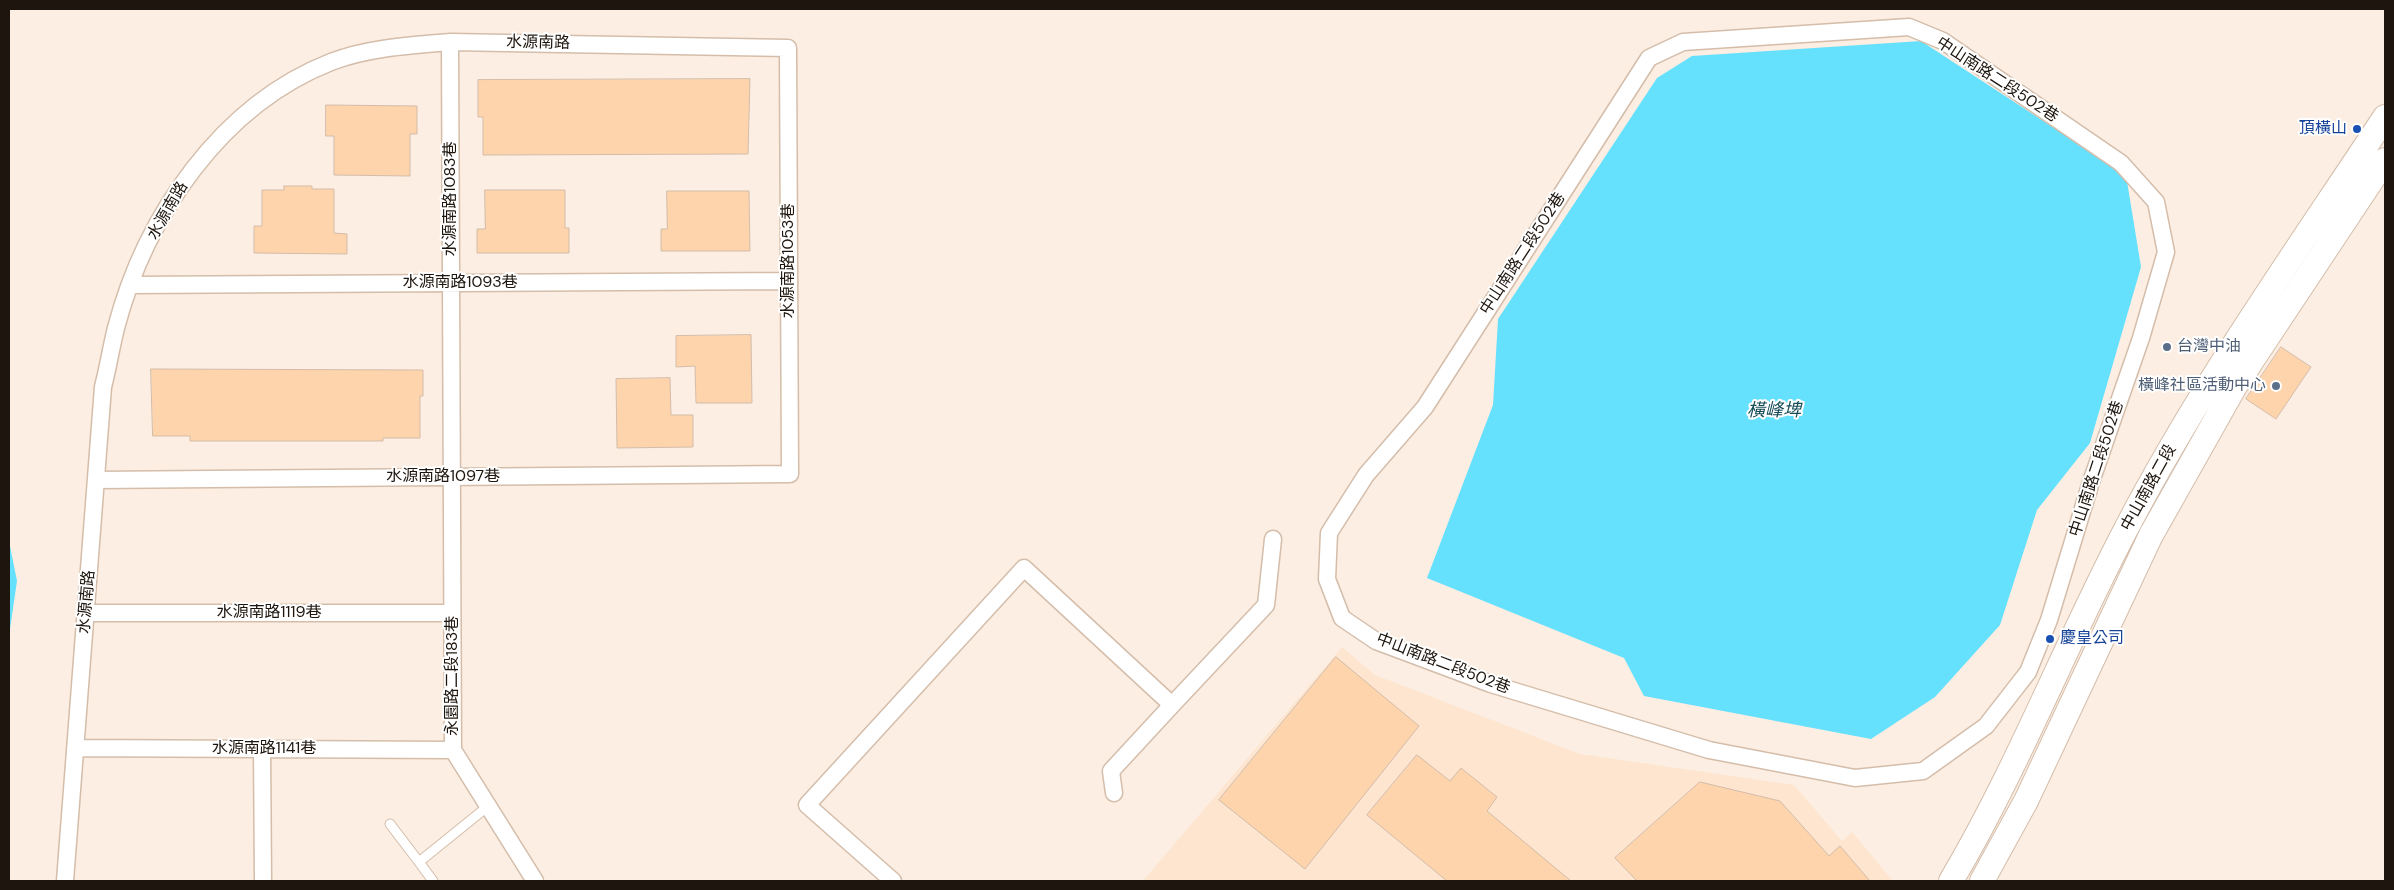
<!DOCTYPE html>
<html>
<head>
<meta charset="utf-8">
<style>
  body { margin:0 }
  #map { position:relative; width:2394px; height:890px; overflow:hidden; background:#fceee2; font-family:"DM Sans",sans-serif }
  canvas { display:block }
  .frame { position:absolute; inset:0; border:10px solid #1d150e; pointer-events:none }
</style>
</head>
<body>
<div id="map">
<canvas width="2394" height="890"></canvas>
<div class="frame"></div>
</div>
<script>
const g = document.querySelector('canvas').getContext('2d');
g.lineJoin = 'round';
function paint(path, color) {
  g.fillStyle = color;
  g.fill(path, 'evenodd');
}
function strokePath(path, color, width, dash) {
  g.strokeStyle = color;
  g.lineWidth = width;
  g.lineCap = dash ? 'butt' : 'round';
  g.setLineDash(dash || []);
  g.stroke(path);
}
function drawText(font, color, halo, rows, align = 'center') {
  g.font = font + ' "DM Sans","Noto Sans TC",sans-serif';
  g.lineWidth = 4;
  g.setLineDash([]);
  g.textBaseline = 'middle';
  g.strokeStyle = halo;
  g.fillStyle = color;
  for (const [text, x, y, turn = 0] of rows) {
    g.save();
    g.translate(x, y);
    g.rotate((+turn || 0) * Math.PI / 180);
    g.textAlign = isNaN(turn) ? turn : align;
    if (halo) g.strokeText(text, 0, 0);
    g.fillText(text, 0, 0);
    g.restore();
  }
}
paint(new Path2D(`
  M 1342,647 L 1375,675 L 1580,754 L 1794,785 L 1842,841 L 1852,832 L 1893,881 L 1143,881 Z`), '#fde5d0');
paint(new Path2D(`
  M 1921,41 L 2126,175 L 2141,267 L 2090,443 L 2037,510 L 2000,625 L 1935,697 L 1871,739 L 1644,696 L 1624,658 L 1427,578 L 1493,405 L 1498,319 L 1657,78 L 1692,56 Z
  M 9,541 L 17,581 L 9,636 Z`), '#65e1fd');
const building = new Path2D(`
  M 750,79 L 748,154 L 483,155 L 483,117 L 478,117 L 478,80 Z
  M 326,105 L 417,106 L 417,134 L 410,134 L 410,176 L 334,175 L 334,136 L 326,136 Z
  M 284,186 L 312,186 L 312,189 L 334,189 L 334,233 L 347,234 L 347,254 L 254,253 L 254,226 L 262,226 L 262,190 L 284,190 Z
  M 485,190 L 565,190 L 565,228 L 569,228 L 569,253 L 477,253 L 477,229 L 485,229 Z
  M 667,191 L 749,191 L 750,251 L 661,251 L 661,229 L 667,229 Z
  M 751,335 L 752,403 L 696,403 L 695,366 L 676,367 L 676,336 Z
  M 2281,347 L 2311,367 L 2276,419 L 2246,399 Z
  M 151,369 L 423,370 L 423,396 L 420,396 L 420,438 L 383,438 L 383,441 L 190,441 L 190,436 L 153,436 Z
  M 670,378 L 671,415 L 693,415 L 693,447 L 617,448 L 616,379 Z
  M 1336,657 L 1419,726 L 1305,869 L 1219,800 Z
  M 1417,755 L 1450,781 L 1461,768 L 1497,797 L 1487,811 L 1571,881 L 1447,881 L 1367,815 Z
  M 1700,782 L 1780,801 L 1829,856 L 1840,846 L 1870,881 L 1637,881 L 1615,858 Z`);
paint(building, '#fed4ad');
strokePath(building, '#d3bca9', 1);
const service = new Path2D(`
  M 390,824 L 419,862
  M 433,881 L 419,862 L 487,807`);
const minor = new Path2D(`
  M 1909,27 L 1943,41 L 2121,163 L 2156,202 L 2166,252 L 2141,338 L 2091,482 L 2049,620 L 2028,672 L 1986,726 L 1923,771 L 1855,778 L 1709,750 L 1491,684 L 1376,641 L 1342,618 L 1327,579 L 1329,533 L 1366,475 L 1425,407 L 1649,58 L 1683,42 Z
  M 450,42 L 453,750 L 535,881
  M 130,285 L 789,281
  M 86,613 L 452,613
  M 1172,705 L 1266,605 L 1273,539
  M 75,748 L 453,750
  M 262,749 L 263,881
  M 65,881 L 103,387 C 108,368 111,348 116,328 C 145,217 221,105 331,62 C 366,48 412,45 450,42 L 788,48 L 790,474 L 96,480
  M 893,881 L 807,805 L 1024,568 L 1172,705 L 1111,771 L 1114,793`);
const secondary = new Path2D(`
  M 1951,881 C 2018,768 2065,645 2126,529 C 2201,385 2296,252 2385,117
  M 1982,881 L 2026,801 L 2151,535 L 2235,386 L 2385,160`);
strokePath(service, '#d4bdaa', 11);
strokePath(minor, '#d4bdaa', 19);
strokePath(secondary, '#d4bdaa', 26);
strokePath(service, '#fff', 9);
strokePath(minor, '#fff', 16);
strokePath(secondary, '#fff', 24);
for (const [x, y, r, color] of [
  [2357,129,5,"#1a4fb4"],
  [2167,347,5,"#5c6f8a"],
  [2276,386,5,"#5c6f8a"],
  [2050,639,5,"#1a4fb4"]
]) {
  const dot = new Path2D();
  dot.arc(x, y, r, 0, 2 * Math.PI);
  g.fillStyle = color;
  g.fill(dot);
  strokePath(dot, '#fff', 2);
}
drawText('16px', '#1d150e', '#fff', [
  ["水源南路",538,43,1],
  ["中山南路二段502巷",1997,80,33],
  ["水源南路1083巷",451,199,-90],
  ["水源南路",168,211,-60],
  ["中山南路二段502巷",1523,254,-57],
  ["水源南路1053巷",789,261,-90],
  ["水源南路1093巷",460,283],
  ["中山南路二段502巷",2097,469,-72],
  ["水源南路1097巷",443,477],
  ["中山南路二段",2149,488,-61],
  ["水源南路",87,602,-85],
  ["水源南路1119巷",269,613],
  ["中山南路二段502巷",1443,664,21],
  ["永園路二段183巷",453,676,-90],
  ["水源南路1141巷",264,749]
]);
drawText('16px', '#164399', '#fff', [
  ["頂橫山",2347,129],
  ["慶皇公司",2060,639,"left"]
], 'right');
drawText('16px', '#4e5e75', '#fff', [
  ["台灣中油",2177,347],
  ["橫峰社區活動中心",2266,386,"right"]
], 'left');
drawText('italic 18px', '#174d59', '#fff', [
  ["橫峰埤",1774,411]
]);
</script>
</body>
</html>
